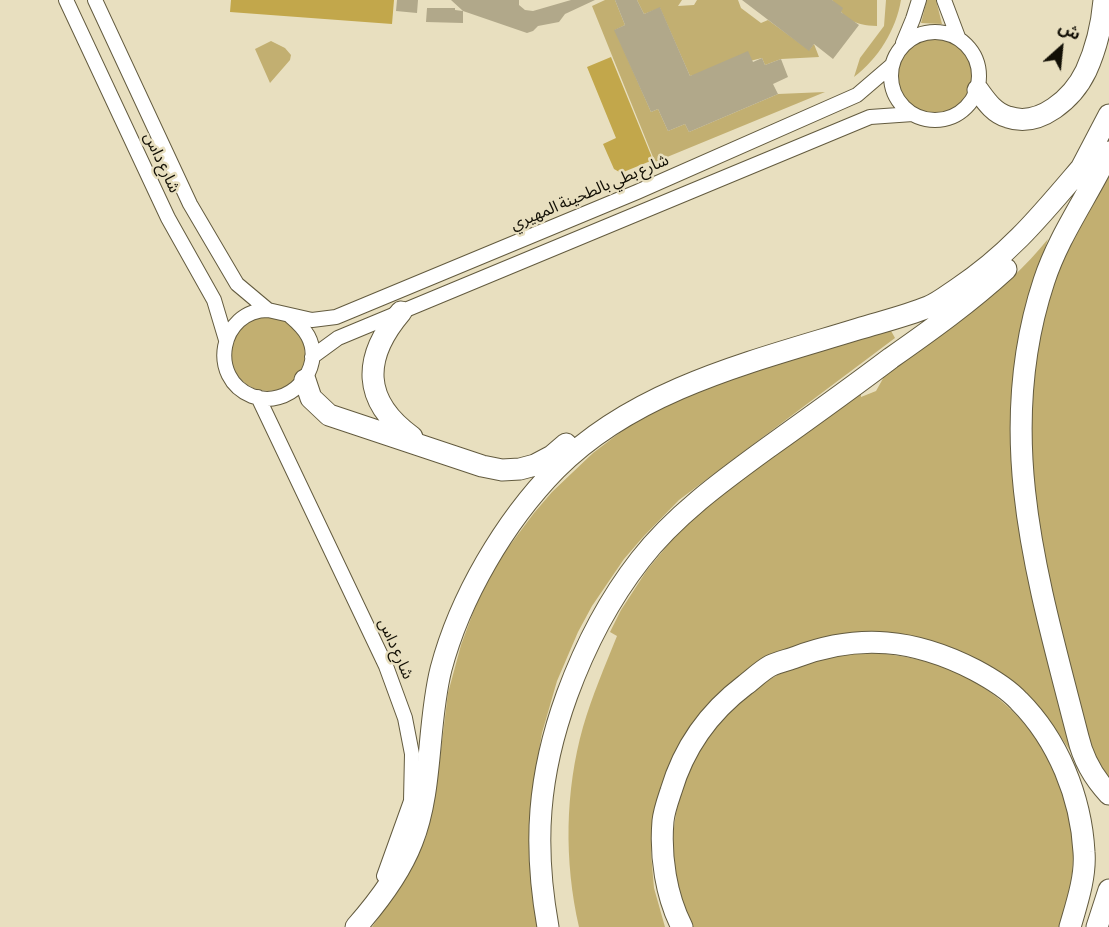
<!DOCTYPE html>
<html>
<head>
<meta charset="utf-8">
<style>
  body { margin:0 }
  #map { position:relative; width:1109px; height:927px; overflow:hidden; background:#e8dfbf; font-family:"Sofia Sans Condensed","Noto Sans Arabic",sans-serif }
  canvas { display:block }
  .north { position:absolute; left:1031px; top:18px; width:60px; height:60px; -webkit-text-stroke:4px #e8dfbf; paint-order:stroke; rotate:27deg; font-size:16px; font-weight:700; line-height:24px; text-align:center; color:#120f05 }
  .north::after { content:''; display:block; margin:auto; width:21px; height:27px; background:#120f05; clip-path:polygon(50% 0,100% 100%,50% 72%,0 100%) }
</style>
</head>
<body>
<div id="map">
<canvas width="1109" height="927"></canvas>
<div class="north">ش</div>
</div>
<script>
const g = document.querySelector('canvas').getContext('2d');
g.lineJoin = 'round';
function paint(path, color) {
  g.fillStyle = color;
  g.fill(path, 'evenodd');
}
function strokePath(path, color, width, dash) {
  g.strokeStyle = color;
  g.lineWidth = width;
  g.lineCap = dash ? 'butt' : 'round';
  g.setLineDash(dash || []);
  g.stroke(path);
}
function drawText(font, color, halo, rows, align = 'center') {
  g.font = font + ' "Sofia Sans Condensed","Noto Sans Arabic",sans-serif';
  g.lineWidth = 5;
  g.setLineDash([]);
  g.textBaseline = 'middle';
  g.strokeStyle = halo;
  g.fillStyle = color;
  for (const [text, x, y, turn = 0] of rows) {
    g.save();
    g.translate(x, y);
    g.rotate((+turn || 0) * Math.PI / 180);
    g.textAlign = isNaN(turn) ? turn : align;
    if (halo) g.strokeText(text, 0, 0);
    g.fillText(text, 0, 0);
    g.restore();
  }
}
paint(new Path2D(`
  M 605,0 L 615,0 L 625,25 L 615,30 L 651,112 L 658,109 L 668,131 L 685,124 L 689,132 L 778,94 L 825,92 L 655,162 L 592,6 Z
  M 637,0 L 682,0 L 678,6 L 694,5 L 697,0 L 738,0 L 741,8 L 761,23 L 768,20 L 809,50 L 814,44 L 819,57 L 781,59 L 765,65 L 762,58 L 690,76 L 660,8 L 644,14 Z
  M 832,0 L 877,0 L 877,26 C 853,25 846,20 832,0 Z
  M 886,0 L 901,0 C 896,30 878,59 854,77 L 860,58 L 884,26 Z
  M 927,0 L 936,0 L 942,24 L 921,23 Z
  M897 76a39 39 0 1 1 78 0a39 39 0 1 1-78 0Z
  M 271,41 L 285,48 L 291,55 L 290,60 L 270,83 L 255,49 Z
  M 1109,166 L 1109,786 L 1095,767 L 1040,548 L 1029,425 L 1037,333 L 1061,262 Z
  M 1048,239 C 1031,291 1015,342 1011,398 C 1007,459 1017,518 1029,578 C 1041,637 1056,696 1072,754 C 1009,646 892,605 776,654 L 666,774 L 653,819 L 651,853 L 654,888 L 665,927 L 579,927 C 564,861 565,791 583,727 C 592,696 605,666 617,636 L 610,632 L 621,610 L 647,570 L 677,534 L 694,517 L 712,502 L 861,392 L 861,397 L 876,391 L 885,375 C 942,333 1003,295 1048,239 Z
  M231 354a37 37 0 1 1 74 0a37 37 0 1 1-74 0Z
  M 890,329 L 895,338 L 679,500 L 643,537 L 624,559 L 592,606 L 578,632 L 557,681 L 542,733 L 537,762 L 533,791 L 539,927 L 372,927 L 406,878 L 426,837 L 436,790 L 448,693 L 461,645 L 477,602 L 501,557 L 534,513 L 552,492 L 593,453 L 639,418 L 714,383 Z
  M 857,653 C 952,651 1036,703 1063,796 C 1069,816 1074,835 1073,855 C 1073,880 1067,904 1060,927 L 692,927 C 645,832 690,715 786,671 C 809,661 833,656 857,653 Z`), '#c2af71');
paint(new Path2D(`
  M 231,0 L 394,0 L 392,24 L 230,12 Z
  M 611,57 L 653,160 L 621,173 L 614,169 L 603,144 L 616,138 L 587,67 Z`), '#c2a74b');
paint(new Path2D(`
  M 397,0 L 418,0 L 417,13 L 396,11 Z
  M 451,0 L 519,0 L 519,5 L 525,10 L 533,11 L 571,0 L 595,0 L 565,14 L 559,22 L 538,26 L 533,31 L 527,33 L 463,11 Z
  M 615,0 L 637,0 L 644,14 L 660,7 L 690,76 L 748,51 L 753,62 L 762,58 L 765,65 L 781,59 L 788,77 L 773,84 L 778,94 L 689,132 L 685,124 L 668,131 L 658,109 L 651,112 L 614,30 L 625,25 Z
  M 742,0 L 832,0 L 843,8 L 841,12 L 859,25 L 833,59 L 814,44 L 809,51 Z
  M 427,8 L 455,8 L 455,10 L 463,11 L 463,23 L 426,22 Z`), '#b1a88a');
const minor = new Path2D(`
  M 66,0 L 168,218 L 214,300 L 226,340
  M 95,0 L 190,204 L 237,284 L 268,310
  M 944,0 L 958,37
  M891 76a44 44 0 1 1 88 0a44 44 0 1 1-88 0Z
  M 903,43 L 913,19 L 919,0
  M 290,316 C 297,322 303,327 308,336 C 326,370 288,410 252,396 C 207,378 220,310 268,310 L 312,320 L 336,317 L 637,192 L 857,95 L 892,65
  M 312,357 L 338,338 L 870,117 L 913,114
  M 258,397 L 386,666 L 405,718 L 412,754 L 411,801 L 384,876`);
const highway = new Path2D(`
  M 978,90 C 986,101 994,113 1008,117 C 1040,128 1073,98 1086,71 C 1096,49 1102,24 1104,0
  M 1109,152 C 1088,196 1059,235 1044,281 C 992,438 1039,584 1078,737 C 1083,759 1093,777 1109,794
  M 1076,178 L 1109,115
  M 401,312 C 362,358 362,401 412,437
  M 305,380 L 311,398 L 329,415 L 482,466 L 502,470 L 520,469 L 535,465 L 552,456 L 566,444
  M 356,927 C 378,902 400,873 412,842 C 433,790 427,724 441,669 C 460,597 505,521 556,469 C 635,389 754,361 858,329 C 881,322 906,316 928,307 C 938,303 948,295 957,289 C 1010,254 1042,214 1083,166
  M 548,927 C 533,844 538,775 567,695 C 585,646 608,601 640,560 C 674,516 722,481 766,449 C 808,419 850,389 891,358 C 931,330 970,302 1006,269
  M 682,927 C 666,896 660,856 663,821 C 664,811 668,800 671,791 C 684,747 708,713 745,685 C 753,679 761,671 770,666 C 778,662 788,660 796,657 C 859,633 915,639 975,670 C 990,678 1007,688 1019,701 C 1058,740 1081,797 1084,852 C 1086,876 1077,903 1070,927
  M 1097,927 L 1109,890`);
strokePath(minor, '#635b3f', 16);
strokePath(highway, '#635b3f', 23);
strokePath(minor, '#fff', 14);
strokePath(highway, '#fff', 21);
drawText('16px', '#120f05', '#e8dfbf', [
  ["شارع داس",161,163,65],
  ["شارع بطي بالطحينة المهيري",590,193,-23],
  ["شارع داس",395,649,66]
]);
</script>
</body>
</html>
